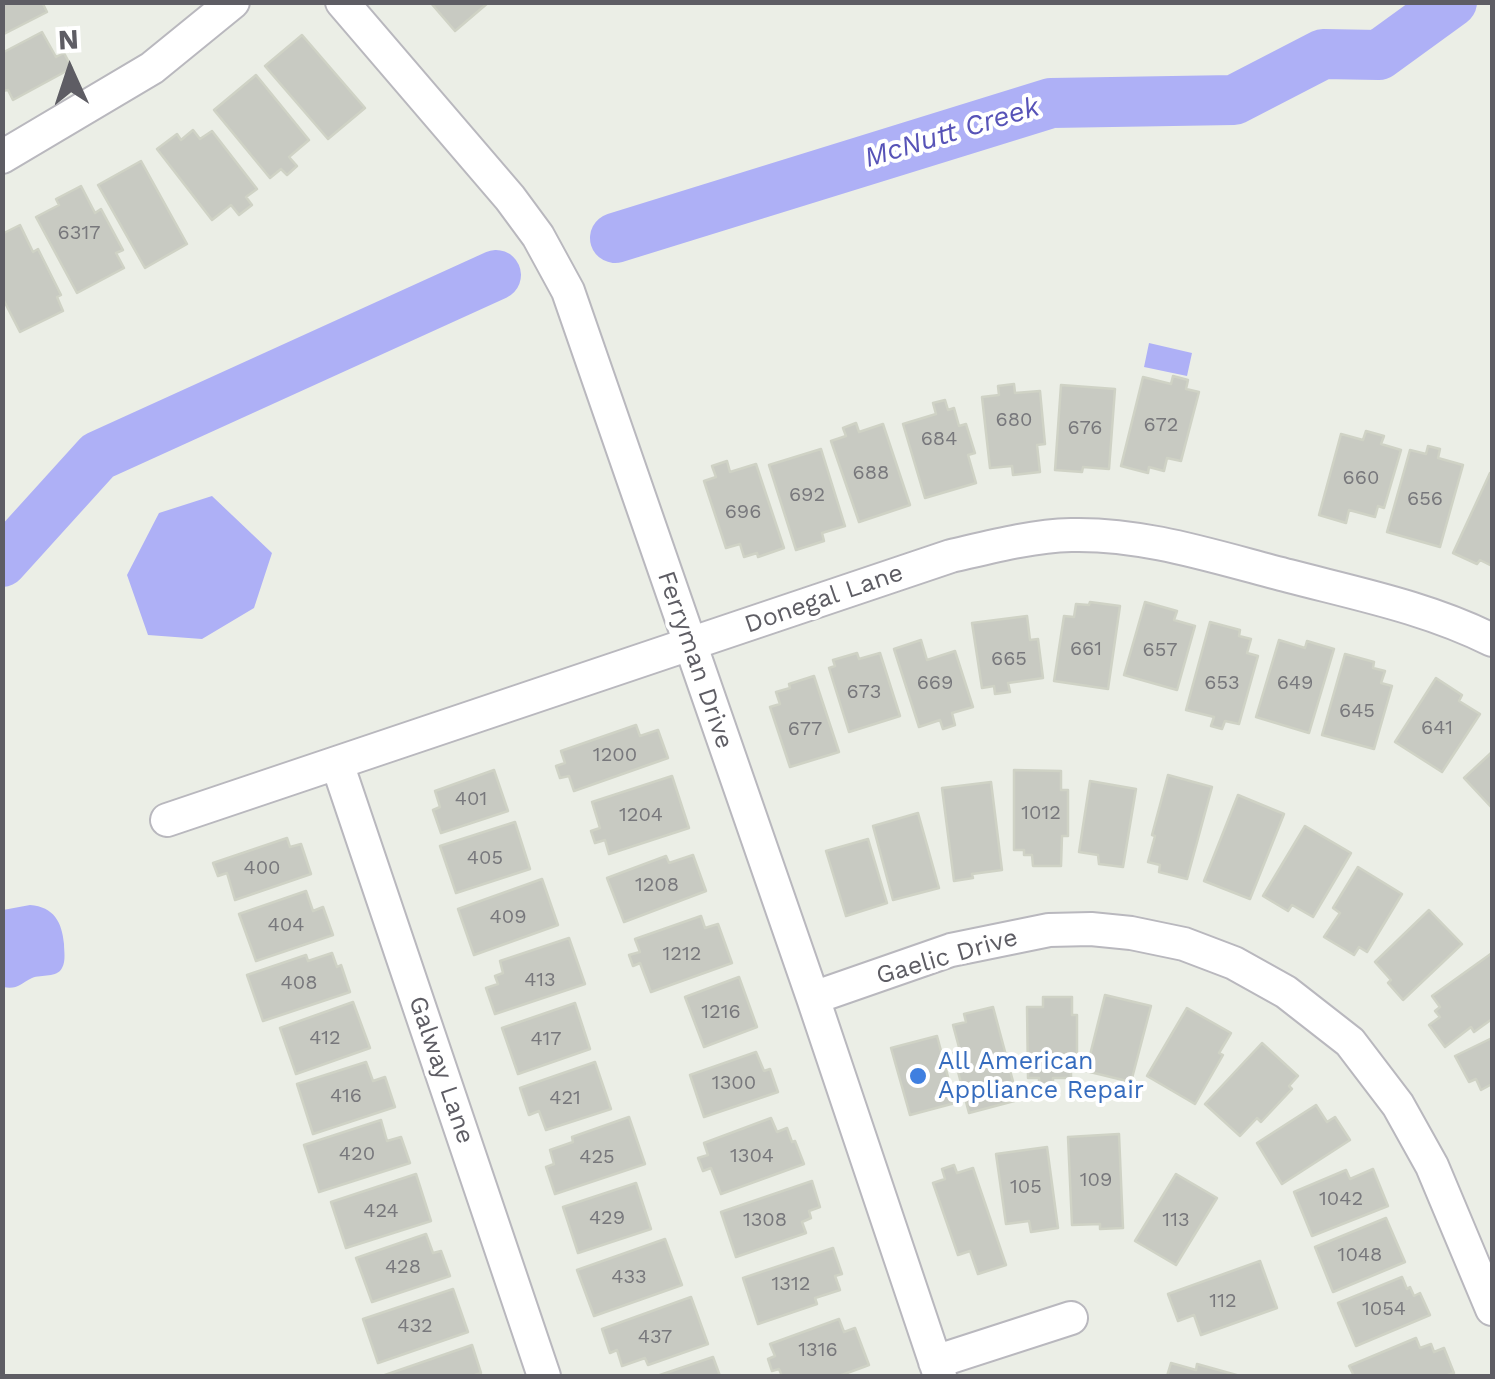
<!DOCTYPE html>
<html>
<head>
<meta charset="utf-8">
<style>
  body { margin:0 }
  #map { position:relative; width:1495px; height:1379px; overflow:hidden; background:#ebeee6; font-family:"Work Sans",sans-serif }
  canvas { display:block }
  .frame { position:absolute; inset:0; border:5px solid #5e5d64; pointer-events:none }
  .north { position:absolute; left:20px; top:20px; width:100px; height:100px; -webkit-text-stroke:8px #fff; paint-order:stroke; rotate:357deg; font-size:28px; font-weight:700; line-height:40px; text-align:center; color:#5e5d64 }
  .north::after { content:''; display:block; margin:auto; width:35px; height:45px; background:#5e5d64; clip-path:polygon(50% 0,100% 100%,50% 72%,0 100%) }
</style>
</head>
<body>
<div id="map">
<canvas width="1495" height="1379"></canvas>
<div class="frame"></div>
<div class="north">N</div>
</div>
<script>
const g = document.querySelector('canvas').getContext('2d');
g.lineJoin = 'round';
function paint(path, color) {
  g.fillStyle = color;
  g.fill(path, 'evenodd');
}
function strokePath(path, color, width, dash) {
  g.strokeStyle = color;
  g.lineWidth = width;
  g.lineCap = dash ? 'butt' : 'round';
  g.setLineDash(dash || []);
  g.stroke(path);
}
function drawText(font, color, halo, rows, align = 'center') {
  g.font = font + ' "Work Sans",sans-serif';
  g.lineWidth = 8;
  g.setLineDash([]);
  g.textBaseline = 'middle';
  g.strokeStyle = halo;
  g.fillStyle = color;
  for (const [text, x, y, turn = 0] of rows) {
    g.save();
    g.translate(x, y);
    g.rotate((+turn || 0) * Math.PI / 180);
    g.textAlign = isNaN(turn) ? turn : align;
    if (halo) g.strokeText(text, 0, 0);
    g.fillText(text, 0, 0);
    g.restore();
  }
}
paint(new Path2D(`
  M 1149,343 L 1192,353 L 1187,376 L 1144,367 Z
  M 212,496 L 272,553 L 254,608 L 202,639 L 148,635 L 127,575 L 159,513 Z
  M 30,905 C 54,907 62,922 64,944 C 64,951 66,961 62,968 C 57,978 42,974 32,978 C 20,984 17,990 3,987 L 3,910 Z`), '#aeb0f6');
strokePath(new Path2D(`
  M 615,238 L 1051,103 L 1234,100 L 1323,54 L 1379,55 L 1452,2
  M 2,562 L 98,456 L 496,275`), '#aeb0f6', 50);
const building = new Path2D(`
  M 2,2 L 42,2 L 47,12 L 2,35 Z
  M 430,2 L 489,2 L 455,31 Z
  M 42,32 L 56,57 L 64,53 L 72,68 L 13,100 L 8,90 L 2,91 L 2,53 Z
  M 302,35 L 365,108 L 328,139 L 265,66 Z
  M 256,75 L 309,140 L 289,157 L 297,166 L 287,175 L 281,169 L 270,178 L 214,110 Z
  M 193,130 L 200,139 L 212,131 L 257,189 L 246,197 L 252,205 L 239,215 L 231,205 L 212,220 L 157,149 L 177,134 L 181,140 Z
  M 141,161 L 187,244 L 145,268 L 98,185 Z
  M 81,186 L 95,213 L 101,209 L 123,250 L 116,253 L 124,268 L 77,293 L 36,217 L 59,205 L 56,199 Z
  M 20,225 L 33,252 L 38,249 L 61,295 L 57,297 L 63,311 L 20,332 L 2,297 L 2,234 Z
  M 1173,376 L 1188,380 L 1186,389 L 1199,392 L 1181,461 L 1167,458 L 1164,471 L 1149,467 L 1148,473 L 1121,466 L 1143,377 L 1171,384 Z
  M 1014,384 L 1015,393 L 1040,391 L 1045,444 L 1037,445 L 1040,472 L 1013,475 L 1012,466 L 990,468 L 982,397 L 999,395 L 998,386 Z
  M 1061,385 L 1115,389 L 1109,469 L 1083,467 L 1082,472 L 1055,470 Z
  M 945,400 L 948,410 L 954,408 L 959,426 L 966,424 L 975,453 L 968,455 L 976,483 L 925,498 L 903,424 L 936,414 L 933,403 Z
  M 856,423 L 859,432 L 883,424 L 910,505 L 859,522 L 831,441 L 846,436 L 843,428 Z
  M 1366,431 L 1384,436 L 1381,444 L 1401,450 L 1384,508 L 1378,506 L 1375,517 L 1349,510 L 1346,523 L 1319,515 L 1341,434 L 1363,440 Z
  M 1428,446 L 1440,449 L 1438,458 L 1463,465 L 1440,547 L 1387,532 L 1410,450 L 1426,454 Z
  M 821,449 L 845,526 L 822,533 L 824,541 L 796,550 L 769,465 Z
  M 727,461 L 730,472 L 756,464 L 784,548 L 758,557 L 757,553 L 744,557 L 740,544 L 726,548 L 704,481 L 716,477 L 712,466 Z
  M 1490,473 L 1492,475 L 1492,566 L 1480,560 L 1477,564 L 1453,553 Z
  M 1090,602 L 1120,606 L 1108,689 L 1054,681 L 1064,616 L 1074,617 L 1076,604 L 1089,605 Z
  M 1145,602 L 1177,611 L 1174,620 L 1195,626 L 1177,690 L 1124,675 Z
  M 1027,616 L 1030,640 L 1038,639 L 1043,678 L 1008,683 L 1010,692 L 995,694 L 994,686 L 982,688 L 972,623 Z
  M 1210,622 L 1240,630 L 1239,636 L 1251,639 L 1247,653 L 1258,656 L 1239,724 L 1225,721 L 1222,729 L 1211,726 L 1214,717 L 1186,710 Z
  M 921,640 L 927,660 L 955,651 L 973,707 L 952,713 L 955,725 L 943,729 L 940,720 L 919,727 L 894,649 Z
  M 1279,640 L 1305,648 L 1307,641 L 1334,649 L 1309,733 L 1256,717 Z
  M 857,653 L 859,659 L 880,653 L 900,716 L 849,732 L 829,668 L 835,666 L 833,660 Z
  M 1345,654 L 1374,662 L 1373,668 L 1385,671 L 1381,683 L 1392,686 L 1374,749 L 1322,735 Z
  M 814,676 L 839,752 L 790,767 L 770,707 L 780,704 L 776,692 L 790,688 L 789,684 Z
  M 1436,678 L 1462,695 L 1459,701 L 1480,714 L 1442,772 L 1395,742 Z
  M 636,725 L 640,736 L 658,730 L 668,758 L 574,791 L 569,776 L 560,778 L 556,766 L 565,763 L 561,751 Z
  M 1492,752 L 1492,808 L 1464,778 Z
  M 494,770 L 508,811 L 441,833 L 433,810 L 440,807 L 435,791 Z
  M 1014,770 L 1061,771 L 1061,790 L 1068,790 L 1068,836 L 1062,836 L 1061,866 L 1033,866 L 1032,855 L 1024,855 L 1024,850 L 1014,850 Z
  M 1168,775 L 1212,787 L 1187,879 L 1159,872 L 1160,865 L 1148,862 L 1155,836 L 1152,835 Z
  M 672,776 L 689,828 L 609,854 L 605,840 L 595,843 L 591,831 L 600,828 L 592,802 Z
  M 1090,781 L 1136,789 L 1123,867 L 1099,864 L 1098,855 L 1079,852 Z
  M 991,782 L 1002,870 L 972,874 L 973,878 L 954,881 L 942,788 Z
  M 1238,795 L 1284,814 L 1250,899 L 1204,881 Z
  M 918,813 L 939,888 L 893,900 L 873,826 Z
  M 515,822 L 530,869 L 456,893 L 440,846 Z
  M 1305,826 L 1351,853 L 1313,917 L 1292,905 L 1288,911 L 1263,896 Z
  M 287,838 L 290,847 L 301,844 L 311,874 L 235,900 L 227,873 L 218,876 L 213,863 Z
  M 868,839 L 887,903 L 846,916 L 826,851 Z
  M 693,855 L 706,891 L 624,922 L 607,878 L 666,856 L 669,863 Z
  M 1358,867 L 1402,894 L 1367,952 L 1359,947 L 1354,955 L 1324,937 L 1340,913 L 1333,908 Z
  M 542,879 L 558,925 L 474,955 L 458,909 Z
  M 306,891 L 313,911 L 323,907 L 333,935 L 256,961 L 239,914 Z
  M 1429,910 L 1462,944 L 1403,1000 L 1388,983 L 1391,980 L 1375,962 Z
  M 701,916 L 705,928 L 718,924 L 732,963 L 651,992 L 640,963 L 633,966 L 629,955 L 640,952 L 635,939 Z
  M 569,938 L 585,984 L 495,1014 L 486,988 L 498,984 L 495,976 L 503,973 L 500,961 Z
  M 332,953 L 337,967 L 341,965 L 350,992 L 263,1021 L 247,975 L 306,955 L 308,961 Z
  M 1492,953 L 1492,1019 L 1474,1032 L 1471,1027 L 1445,1047 L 1429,1025 L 1440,1017 L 1435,1011 L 1440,1007 L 1432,996 Z
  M 739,977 L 757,1027 L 704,1047 L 685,997 Z
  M 1105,995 L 1151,1006 L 1131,1082 L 1086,1071 Z
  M 1043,997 L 1072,997 L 1072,1015 L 1077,1015 L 1077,1058 L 1071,1058 L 1071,1078 L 1053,1078 L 1053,1087 L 1039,1087 L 1039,1078 L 1028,1078 L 1027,1007 L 1043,1007 Z
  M 353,1002 L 370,1048 L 296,1074 L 280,1028 Z
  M 575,1003 L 590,1049 L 518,1074 L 502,1028 Z
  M 993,1007 L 1018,1100 L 969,1113 L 953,1053 L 960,1051 L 953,1025 L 966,1022 L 964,1014 Z
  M 1187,1008 L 1231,1033 L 1219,1053 L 1223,1055 L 1195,1104 L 1147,1076 Z
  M 937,1036 L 955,1103 L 910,1115 L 891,1048 Z
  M 1492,1038 L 1492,1084 L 1481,1090 L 1476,1079 L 1469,1082 L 1455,1056 Z
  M 1262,1043 L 1298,1076 L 1289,1086 L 1292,1089 L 1261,1122 L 1257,1118 L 1240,1136 L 1205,1104 Z
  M 756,1052 L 764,1071 L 770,1069 L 778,1092 L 704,1117 L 690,1075 Z
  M 366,1062 L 373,1081 L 385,1077 L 395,1107 L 313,1134 L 297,1084 Z
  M 595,1062 L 611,1109 L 546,1130 L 539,1111 L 529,1115 L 520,1088 Z
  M 1316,1105 L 1327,1122 L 1335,1117 L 1350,1140 L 1282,1184 L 1257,1143 Z
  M 629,1117 L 645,1164 L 555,1194 L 546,1167 L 554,1164 L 550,1150 L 573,1142 L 572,1137 Z
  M 771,1118 L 777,1132 L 787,1128 L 792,1142 L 795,1141 L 804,1164 L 721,1194 L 711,1168 L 703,1171 L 698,1158 L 708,1155 L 704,1143 Z
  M 381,1120 L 387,1141 L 401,1137 L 410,1163 L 319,1192 L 304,1145 Z
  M 1119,1134 L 1123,1228 L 1100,1229 L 1100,1224 L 1072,1225 L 1068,1137 Z
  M 1047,1147 L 1058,1228 L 1031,1232 L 1029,1221 L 1006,1224 L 996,1154 Z
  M 954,1165 L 957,1173 L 973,1168 L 1006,1265 L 978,1274 L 970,1251 L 958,1255 L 933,1183 L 945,1179 L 942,1169 Z
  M 1373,1169 L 1388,1206 L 1312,1236 L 1294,1192 L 1346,1170 L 1350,1179 Z
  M 416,1174 L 431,1221 L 346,1248 L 331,1202 Z
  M 1176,1174 L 1217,1198 L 1176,1265 L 1135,1241 Z
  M 812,1181 L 820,1207 L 809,1211 L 811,1218 L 802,1222 L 806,1233 L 736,1257 L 721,1212 Z
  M 636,1183 L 651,1229 L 578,1253 L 563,1207 Z
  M 1386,1218 L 1405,1262 L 1333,1292 L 1315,1247 Z
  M 426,1234 L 433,1253 L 441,1251 L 450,1276 L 372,1302 L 356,1258 Z
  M 665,1239 L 682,1285 L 594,1316 L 577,1270 Z
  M 833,1248 L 842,1274 L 835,1276 L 840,1290 L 815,1298 L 817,1304 L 758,1324 L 743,1278 Z
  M 1260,1261 L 1277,1308 L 1201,1335 L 1194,1315 L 1178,1321 L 1168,1294 Z
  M 1402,1277 L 1407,1289 L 1410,1287 L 1414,1296 L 1420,1293 L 1430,1315 L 1356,1346 L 1338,1303 Z
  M 453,1289 L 468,1332 L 378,1363 L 363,1319 Z
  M 691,1297 L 708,1344 L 648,1365 L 645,1358 L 622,1366 L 617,1350 L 610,1353 L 602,1329 Z
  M 839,1319 L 844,1332 L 855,1328 L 869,1365 L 839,1376 L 782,1376 L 779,1369 L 772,1371 L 768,1359 L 775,1356 L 770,1344 Z
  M 1416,1338 L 1420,1348 L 1431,1344 L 1434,1352 L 1444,1348 L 1454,1373 L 1445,1376 L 1354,1376 L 1349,1366 Z
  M 472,1345 L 481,1373 L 472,1376 L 382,1376 Z
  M 713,1357 L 720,1376 L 657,1376 Z
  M 1171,1363 L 1196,1370 L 1197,1364 L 1240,1376 L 1167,1376 Z`);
paint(building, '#c8cac2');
strokePath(building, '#cfd2c5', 2.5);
const minor = new Path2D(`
  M 342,2 L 510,198 L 538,236 L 568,291 L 813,998 L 940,1376
  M 2,157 L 152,68 L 233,2
  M 337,763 L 544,1376
  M 167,820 L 951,556 C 990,547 1031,536 1071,535 C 1145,533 1218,558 1289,576 C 1358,594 1428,608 1492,640
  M 813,998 L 951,950 L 1049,930 L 1091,929 L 1131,933 L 1184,944 L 1234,963 L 1286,992 L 1350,1042 L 1398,1105 L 1432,1166 L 1492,1309
  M 935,1362 L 1071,1318`);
strokePath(minor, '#b9b8be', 36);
strokePath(minor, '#fff', 32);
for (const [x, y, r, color] of [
  [918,1076,10,"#3f7fe0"]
]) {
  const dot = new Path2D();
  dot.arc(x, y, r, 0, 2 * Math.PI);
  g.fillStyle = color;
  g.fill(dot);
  strokePath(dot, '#fff', 4);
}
drawText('20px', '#78787c', null, [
  ["6317",79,233],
  ["680",1014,420],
  ["672",1161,425],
  ["676",1085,428],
  ["684",939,439],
  ["688",871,473],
  ["660",1361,478],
  ["692",807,495],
  ["656",1425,499],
  ["696",743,512],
  ["661",1086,649],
  ["657",1160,650],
  ["665",1009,659],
  ["669",935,683],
  ["653",1222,683],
  ["649",1295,683],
  ["673",864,692],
  ["645",1357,711],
  ["641",1437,728],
  ["677",805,729],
  ["1200",615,755],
  ["401",471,799],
  ["1012",1041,813],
  ["1204",641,815],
  ["405",485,858],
  ["400",262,868],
  ["1208",657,885],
  ["409",508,917],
  ["404",286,925],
  ["1212",682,954],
  ["413",540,980],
  ["408",299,983],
  ["1216",721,1012],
  ["412",325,1038],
  ["417",546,1039],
  ["1300",734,1083],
  ["416",346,1096],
  ["421",565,1098],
  ["420",357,1154],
  ["1304",752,1156],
  ["425",597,1157],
  ["109",1096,1180],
  ["105",1026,1187],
  ["1042",1341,1199],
  ["424",381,1211],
  ["429",607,1218],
  ["1308",765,1220],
  ["113",1176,1220],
  ["1048",1360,1255],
  ["428",403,1267],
  ["433",629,1277],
  ["1312",791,1284],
  ["112",1223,1301],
  ["1054",1384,1309],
  ["432",415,1326],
  ["437",655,1337],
  ["1316",818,1350]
]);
drawText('25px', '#5e5d64', '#fff', [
  ["Donegal Lane",824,599,-19],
  ["Ferryman Drive",695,660,71],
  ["Gaelic Drive",947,957,-16],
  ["Galway Lane",441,1070,71]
]);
drawText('25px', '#366cbe', '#fff', [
  ["All American",938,1062],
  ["Appliance Repair",938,1091]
], 'left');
drawText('italic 28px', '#5753b7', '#fff', [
  ["McNutt Creek",952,133,-17]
]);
</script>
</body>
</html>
